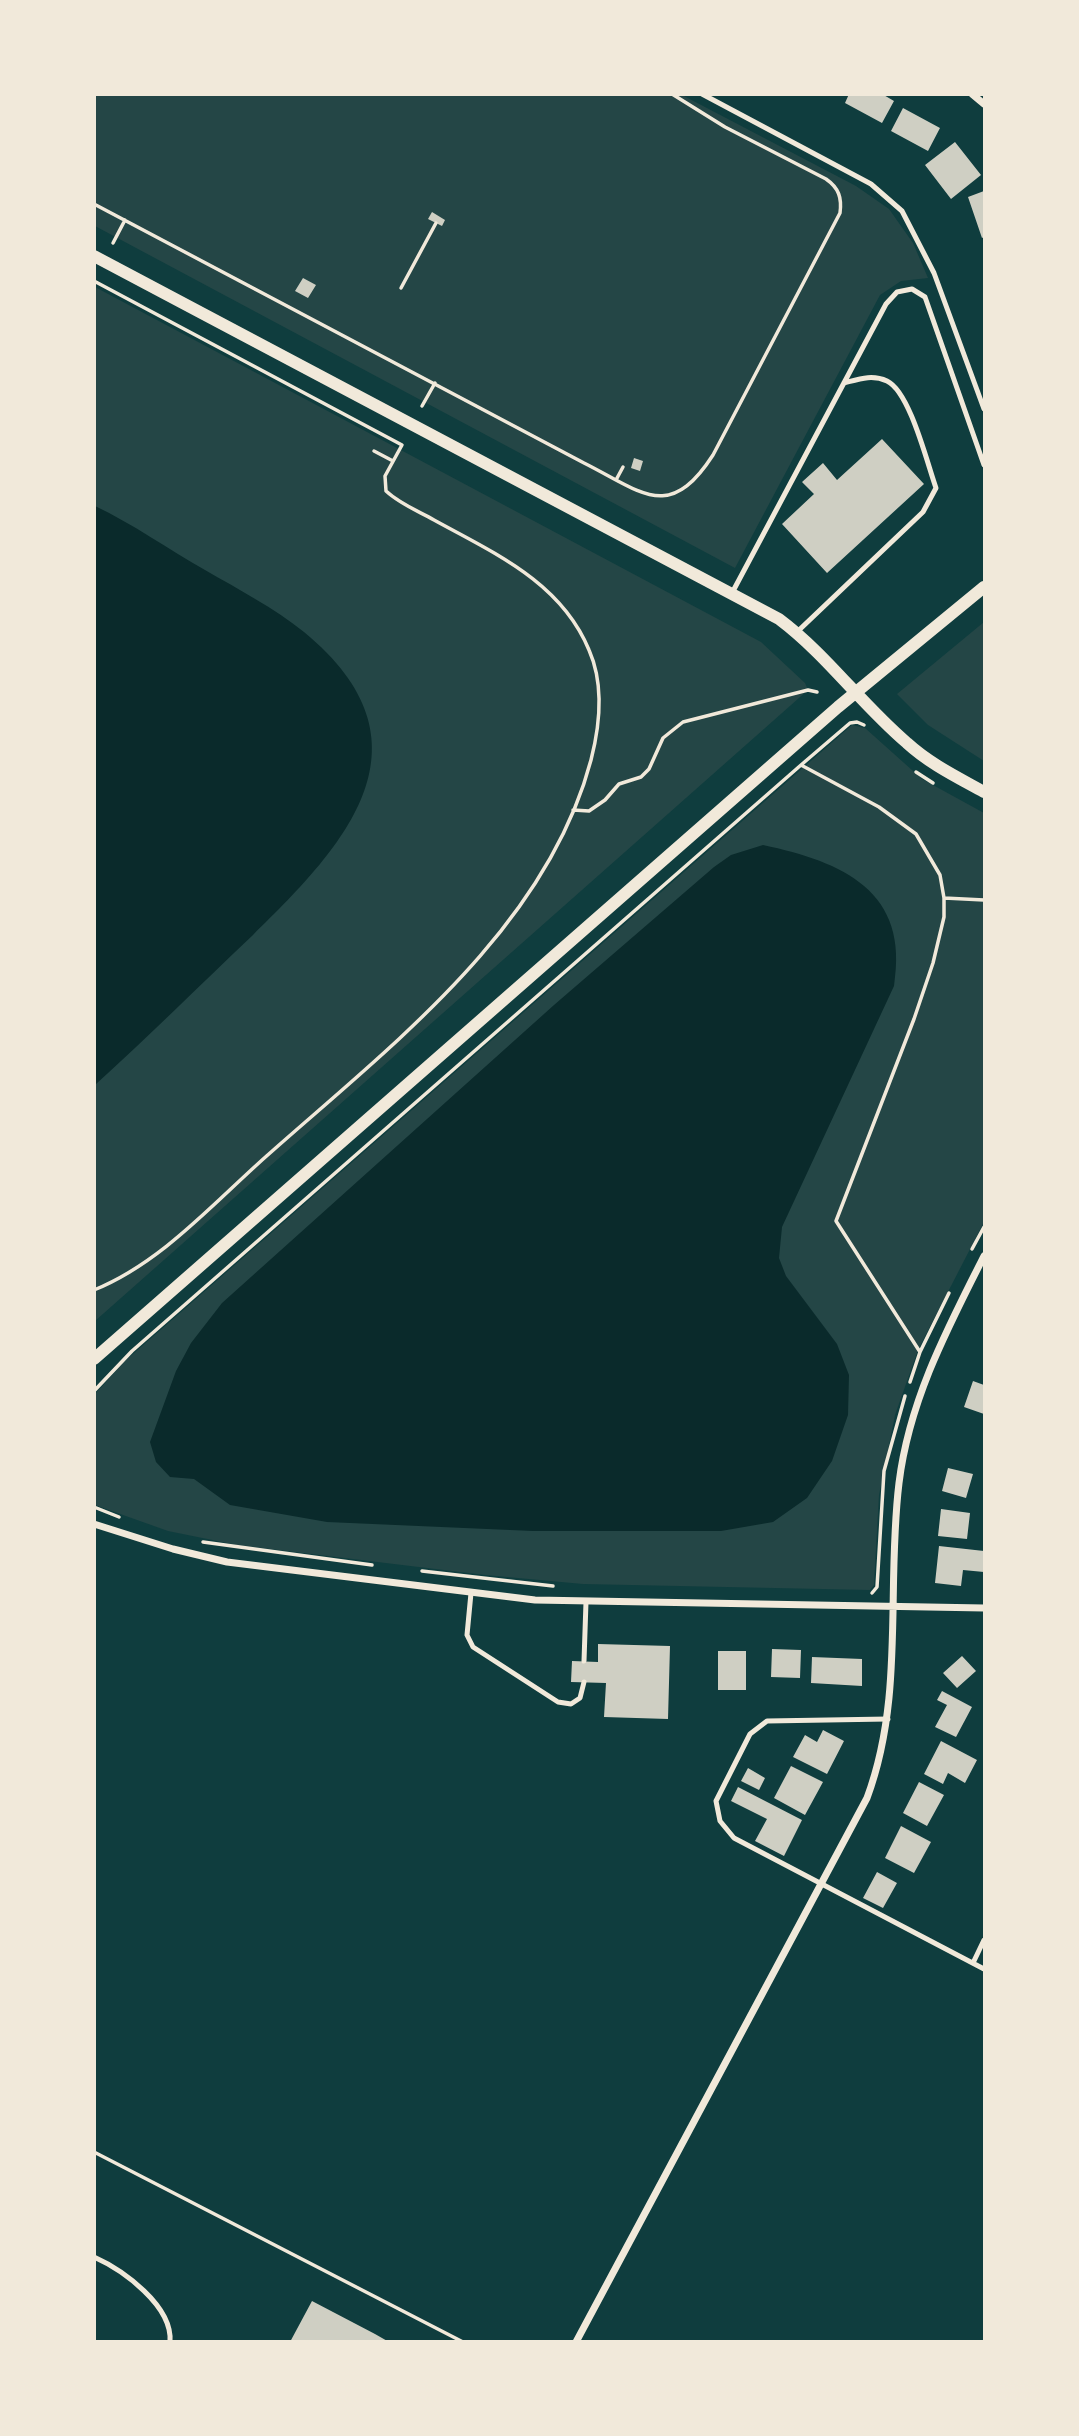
<!DOCTYPE html>
<html>
<head>
<meta charset="utf-8">
<style>
  body { margin:0 }
  #map { position:relative; width:1079px; height:2436px; overflow:hidden; background:#0f3d3e; font-family:Montserrat,sans-serif }
  canvas { display:block }
  .frame { position:absolute; inset:0; border:96px solid #f1e9da; pointer-events:none }
</style>
</head>
<body>
<div id="map">
<canvas width="1079" height="2436"></canvas>
<div class="frame"></div>
</div>
<script>
const g = document.querySelector('canvas').getContext('2d');
g.lineJoin = 'round';
function paint(path, color) {
  g.fillStyle = color;
  g.fill(path, 'evenodd');
}
function strokePath(path, color, width, dash) {
  g.strokeStyle = color;
  g.lineWidth = width;
  g.lineCap = dash ? 'butt' : 'round';
  g.setLineDash(dash || []);
  g.stroke(path);
}
paint(new Path2D(`
  M 94,95 L 682,95 L 856,186 L 889,209 L 913,243 L 928,278 L 901,281 L 880,295 L 735,568 L 95,226 Z
  M 95,287 L 761,642 L 805,683 L 808,690 L 95,1321 Z
  M 984,622 L 984,761 L 928,725 L 897,694 Z
  M 852,725 L 865,728 L 922,779 L 984,813 L 984,1222 L 918,1350 L 895,1415 L 879,1495 L 874,1585 L 870,1590 L 583,1584 L 485,1575 L 237,1545 L 168,1531 L 95,1505 L 94,1395 L 125,1361 Z`), '#244646');
paint(new Path2D(`
  M 95,506 C 133,524 168,549 205,570 C 238,589 274,608 304,632 C 439,743 347,844 253,935 C 200,985 149,1036 95,1085 Z
  M 763,845 C 843,862 910,891 894,986 L 782,1227 L 779,1258 L 786,1276 L 837,1344 L 849,1375 L 848,1415 L 832,1461 L 807,1498 L 773,1522 L 721,1531 L 533,1531 L 327,1522 L 230,1505 L 194,1479 L 170,1477 L 156,1462 L 150,1442 L 176,1371 L 191,1343 L 222,1303 L 554,1005 L 714,867 L 731,855 Z`), '#0a2a2b');
paint(new Path2D(`
  M 849,94 L 882,94 L 894,101 L 882,123 L 845,103 Z
  M 903,108 L 940,128 L 928,151 L 891,131 Z
  M 955,142 L 981,175 L 951,199 L 925,165 Z
  M 984,191 L 984,237 L 982,238 L 968,197 Z
  M 432,212 L 445,220 L 442,226 L 428,219 Z
  M 303,278 L 316,285 L 308,298 L 295,291 Z
  M 882,439 L 924,484 L 827,573 L 782,524 L 814,494 L 802,482 L 823,463 L 837,480 Z
  M 634,458 L 643,461 L 640,471 L 631,468 Z
  M 973,1381 L 984,1385 L 984,1414 L 964,1407 Z
  M 948,1468 L 973,1474 L 966,1498 L 942,1491 Z
  M 941,1509 L 970,1513 L 967,1539 L 938,1536 Z
  M 939,1546 L 984,1551 L 984,1572 L 963,1570 L 961,1586 L 935,1583 Z
  M 598,1644 L 670,1646 L 668,1719 L 604,1717 L 606,1683 L 571,1682 L 572,1661 L 598,1662 Z
  M 772,1649 L 801,1650 L 800,1678 L 771,1677 Z
  M 718,1651 L 746,1651 L 746,1690 L 718,1690 Z
  M 962,1656 L 976,1671 L 957,1688 L 943,1673 Z
  M 812,1657 L 862,1659 L 862,1686 L 811,1683 Z
  M 942,1691 L 972,1707 L 956,1737 L 935,1727 L 947,1705 L 937,1700 Z
  M 823,1730 L 844,1741 L 827,1774 L 793,1757 L 805,1735 L 817,1742 Z
  M 941,1741 L 977,1760 L 965,1783 L 948,1773 L 943,1784 L 924,1774 Z
  M 791,1766 L 823,1782 L 805,1815 L 774,1798 Z
  M 748,1768 L 765,1778 L 759,1790 L 741,1781 Z
  M 919,1782 L 944,1795 L 927,1826 L 903,1813 Z
  M 738,1787 L 802,1820 L 784,1856 L 755,1841 L 767,1819 L 731,1801 Z
  M 901,1826 L 931,1842 L 914,1873 L 885,1858 Z
  M 877,1872 L 897,1883 L 883,1908 L 863,1898 Z
  M 312,2301 L 375,2334 L 389,2342 L 290,2342 Z`), '#cfcfc3');
strokePath(new Path2D(`
  M 94,204 L 584,463 C 642,492 669,523 713,455 L 840,213 C 842,198 839,188 826,179 L 725,127 L 672,94
  M 113,243 L 125,220
  M 94,281 L 402,445 L 385,476 L 386,491 C 400,504 418,511 434,520 C 494,553 561,582 589,650 C 604,684 600,725 591,760 C 547,927 393,1044 270,1153 C 215,1201 163,1262 94,1290
  M 401,288 L 436,223
  M 422,406 L 435,383
  M 374,451 L 393,461
  M 616,480 L 623,467
  M 801,765 L 879,807 L 916,834 L 940,875 L 944,898 L 944,917 L 933,963 L 914,1019 L 836,1221 L 920,1352
  M 916,772 L 933,783
  M 573,810 L 589,811 L 605,800 L 619,784 L 641,777 L 649,769 L 663,738 L 683,722 L 808,690 L 817,692
  M 944,898 L 984,900
  M 972,1249 L 984,1227
  M 910,1382 L 920,1352 L 949,1293
  M 94,1391 L 132,1351 L 801,765 L 850,723 L 857,722 L 864,725
  M 94,1507 L 119,1517
  M 203,1542 L 372,1565
  M 422,1571 L 553,1586
  M 872,1593 L 877,1587 L 884,1471 L 905,1396
  M 94,2152 L 463,2342`), '#f1e9da', 3.5);
strokePath(new Path2D(`
  M 702,94 L 871,184 L 902,211 L 934,273 L 984,409
  M 732,593 L 886,304 L 897,292 L 912,289 L 925,297 L 984,465
  M 797,632 L 923,512 L 936,488 C 927,463 910,392 887,381 C 872,374 859,379 844,383
  M 471,1593 L 467,1635 L 473,1647 L 558,1702 L 571,1704 L 580,1698 L 584,1682
  M 584,1661 L 586,1602
  M 888,1719 L 767,1721 L 750,1734 L 716,1801 L 720,1821 L 734,1838 L 984,1969
  M 973,1963 L 984,1940
  M 94,2257 C 123,2270 173,2306 170,2342`), '#f1e9da', 5);
strokePath(new Path2D(`
  M 972,94 L 984,104
  M 94,1524 L 173,1549 L 227,1562 L 535,1600 L 984,1608
  M 576,2342 L 867,1798 C 905,1696 886,1589 899,1483 C 909,1401 947,1329 984,1256`), '#f1e9da', 7);
strokePath(new Path2D(`
  M 94,256 L 779,619 C 827,655 861,704 907,743 C 930,764 957,777 984,792
  M 94,1359 L 838,707 L 984,587`), '#f1e9da', 12);
</script>
</body>
</html>
